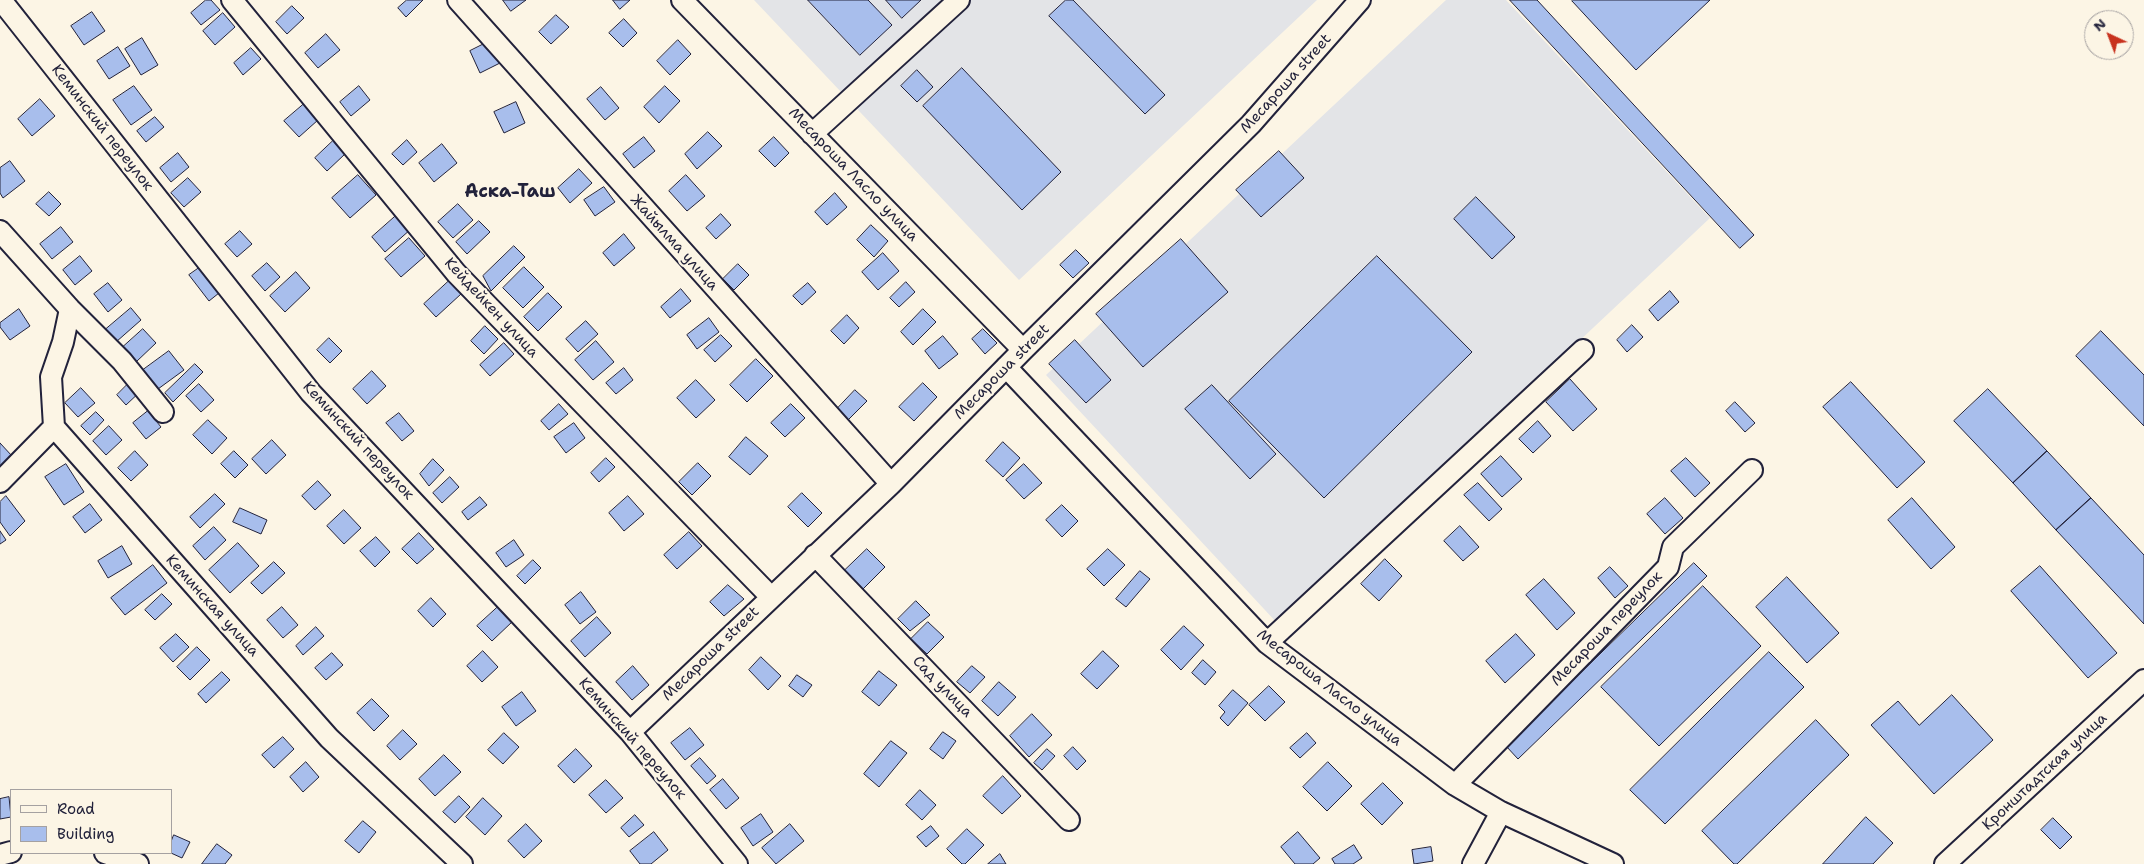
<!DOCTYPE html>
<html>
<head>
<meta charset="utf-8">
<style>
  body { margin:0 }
  #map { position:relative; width:2144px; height:864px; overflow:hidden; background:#fcf5e5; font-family:"Shantell Sans",sans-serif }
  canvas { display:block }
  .legend { position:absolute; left:10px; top:789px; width:162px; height:65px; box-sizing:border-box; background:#fcf5e5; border:1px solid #a5a1a1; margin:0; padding:6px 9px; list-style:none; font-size:15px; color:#22223b }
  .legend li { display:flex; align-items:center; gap:10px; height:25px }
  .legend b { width:25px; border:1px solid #a5a1a1 }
  .north { position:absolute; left:2084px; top:10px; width:50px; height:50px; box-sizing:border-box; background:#fcf5e5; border:1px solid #a5a1a1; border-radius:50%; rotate:317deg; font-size:14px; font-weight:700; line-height:20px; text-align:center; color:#22223b }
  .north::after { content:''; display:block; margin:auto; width:18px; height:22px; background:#c8321e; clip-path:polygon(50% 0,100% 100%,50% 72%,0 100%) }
</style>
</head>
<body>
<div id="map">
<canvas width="2144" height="864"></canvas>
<ul class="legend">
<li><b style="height:6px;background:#fcf5e5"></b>Road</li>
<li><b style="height:14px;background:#a8beec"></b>Building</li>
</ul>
<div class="north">N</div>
</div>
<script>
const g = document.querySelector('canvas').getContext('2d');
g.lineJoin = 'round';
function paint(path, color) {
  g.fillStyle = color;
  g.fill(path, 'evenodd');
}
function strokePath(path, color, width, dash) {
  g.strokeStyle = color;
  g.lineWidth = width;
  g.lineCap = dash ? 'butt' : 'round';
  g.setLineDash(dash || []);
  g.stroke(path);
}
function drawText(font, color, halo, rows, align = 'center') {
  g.font = font + ' "Shantell Sans",sans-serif';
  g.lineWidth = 4.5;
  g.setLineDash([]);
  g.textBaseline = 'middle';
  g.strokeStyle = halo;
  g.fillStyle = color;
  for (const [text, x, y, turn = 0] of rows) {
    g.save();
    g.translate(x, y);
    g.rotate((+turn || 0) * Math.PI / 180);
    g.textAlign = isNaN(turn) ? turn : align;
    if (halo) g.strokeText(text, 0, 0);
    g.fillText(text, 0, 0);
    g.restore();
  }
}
paint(new Path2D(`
  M 754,0 L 1317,0 L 1019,280 Z
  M 1446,0 L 1506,0 L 1710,218 L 1278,624 L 1046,375 Z`), '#e3e4e7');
const building = new Path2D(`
  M 206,0 L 211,0 L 220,10 L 201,25 L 191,13 Z
  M 407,0 L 423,0 L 406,17 L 398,8 Z
  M 503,0 L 526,0 L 511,11 Z
  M 613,0 L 630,0 L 620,9 Z
  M 808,0 L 868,0 L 892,25 L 860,55 Z
  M 886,0 L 921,0 L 902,18 Z
  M 1066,0 L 1073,0 L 1165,95 L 1145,114 L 1049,16 Z
  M 1510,0 L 1537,0 L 1754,235 L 1740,248 Z
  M 1573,0 L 1710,0 L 1636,70 L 1572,1 Z
  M 292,6 L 304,18 L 287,34 L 276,22 Z
  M 92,12 L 105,31 L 84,45 L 71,26 Z
  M 223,13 L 235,27 L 215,45 L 203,31 Z
  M 556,15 L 569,27 L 551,44 L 539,32 Z
  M 624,19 L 637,33 L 623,47 L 609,33 Z
  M 326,34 L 340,50 L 318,68 L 305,53 Z
  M 142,38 L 158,65 L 141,75 L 125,49 Z
  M 678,40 L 691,54 L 670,75 L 657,61 Z
  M 490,41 L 500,63 L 480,73 L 470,51 Z
  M 118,47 L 130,66 L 109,79 L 97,61 Z
  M 251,48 L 261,59 L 243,75 L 234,63 Z
  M 962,68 L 1061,172 L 1022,210 L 923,106 Z
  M 917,70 L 933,87 L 917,102 L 901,86 Z
  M 134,86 L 152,110 L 131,125 L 113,100 Z
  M 359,86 L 370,100 L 351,116 L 340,102 Z
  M 665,86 L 680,101 L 659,123 L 644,107 Z
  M 601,87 L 619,108 L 605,120 L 587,99 Z
  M 40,99 L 55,116 L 32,136 L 18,119 Z
  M 516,102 L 525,123 L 504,133 L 494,112 Z
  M 304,104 L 318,120 L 299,137 L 284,121 Z
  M 155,117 L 164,127 L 146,142 L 137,131 Z
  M 708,132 L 722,146 L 697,169 L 685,154 Z
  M 644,137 L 655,151 L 634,168 L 623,154 Z
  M 774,137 L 789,153 L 775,167 L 759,151 Z
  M 407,140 L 417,152 L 403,165 L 392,154 Z
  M 333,141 L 345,154 L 327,171 L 315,158 Z
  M 442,144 L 457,163 L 434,182 L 419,163 Z
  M 1279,151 L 1304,178 L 1261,217 L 1236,190 Z
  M 178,153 L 189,167 L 171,182 L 160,168 Z
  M 10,161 L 25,181 L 3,198 L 0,193 L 0,168 Z
  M 579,169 L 592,183 L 570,203 L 558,188 Z
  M 358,175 L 376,195 L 350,218 L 332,198 Z
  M 686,175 L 705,196 L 687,211 L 669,191 Z
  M 188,178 L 201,192 L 184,207 L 171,193 Z
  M 604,187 L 615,202 L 595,216 L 584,200 Z
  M 49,192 L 61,204 L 49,216 L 36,204 Z
  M 835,193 L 847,207 L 827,225 L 815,212 Z
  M 1476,197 L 1515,237 L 1492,259 L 1454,219 Z
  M 458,204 L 473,220 L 453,238 L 438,222 Z
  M 398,214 L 411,229 L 385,252 L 372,237 Z
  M 721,214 L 731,225 L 716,239 L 706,228 Z
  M 479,221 L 490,232 L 467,254 L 456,242 Z
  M 871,225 L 888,241 L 874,257 L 857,240 Z
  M 61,227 L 73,242 L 52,259 L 40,244 Z
  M 240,231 L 252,244 L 237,257 L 225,244 Z
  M 624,234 L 635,248 L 614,266 L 603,253 Z
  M 409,238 L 425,256 L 401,277 L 385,259 Z
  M 1181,239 L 1228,292 L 1143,367 L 1096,314 Z
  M 514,246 L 525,257 L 491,291 L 483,276 Z
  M 1076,250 L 1089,263 L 1073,278 L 1060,265 Z
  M 883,253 L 899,271 L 878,290 L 862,272 Z
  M 80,256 L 92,271 L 75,285 L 63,270 Z
  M 1377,256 L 1472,352 L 1324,498 L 1229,401 Z
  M 267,263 L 280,277 L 265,291 L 252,276 Z
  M 738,264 L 749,275 L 734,290 L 723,279 Z
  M 524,267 L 544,287 L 523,308 L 503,288 Z
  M 199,268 L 219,293 L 209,301 L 189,275 Z
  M 296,272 L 310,288 L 285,312 L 270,296 Z
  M 449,281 L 461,294 L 436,317 L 424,304 Z
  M 906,282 L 915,292 L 899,307 L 890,298 Z
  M 108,283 L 122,300 L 108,312 L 94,294 Z
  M 808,283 L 816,292 L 802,305 L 793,296 Z
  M 681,289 L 691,301 L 670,318 L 661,307 Z
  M 1670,291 L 1679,302 L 1658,321 L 1649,310 Z
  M 548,293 L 562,307 L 538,331 L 524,317 Z
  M 131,308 L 141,320 L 116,342 L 105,330 Z
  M 19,309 L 30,326 L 10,340 L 0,327 L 0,323 Z
  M 923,309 L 936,322 L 913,345 L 901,332 Z
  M 847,315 L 859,328 L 844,344 L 831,331 Z
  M 709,318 L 719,332 L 697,349 L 687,335 Z
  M 586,321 L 598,334 L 578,352 L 566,339 Z
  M 1632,325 L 1643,337 L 1627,352 L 1617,340 Z
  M 485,326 L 498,339 L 484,354 L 471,341 Z
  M 143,329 L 156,343 L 136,362 L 123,347 Z
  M 983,329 L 997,343 L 985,354 L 972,339 Z
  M 2101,331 L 2144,375 L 2144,426 L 2076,356 Z
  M 721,335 L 732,346 L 715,362 L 704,350 Z
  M 943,336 L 958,354 L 939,369 L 925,351 Z
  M 329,338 L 342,351 L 330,363 L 317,350 Z
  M 1075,340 L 1111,380 L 1086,403 L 1049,364 Z
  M 596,341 L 614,362 L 593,380 L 575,360 Z
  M 504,343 L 514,354 L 490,376 L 480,365 Z
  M 169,351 L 184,370 L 158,389 L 143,370 Z
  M 756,359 L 773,376 L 747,402 L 730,385 Z
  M 195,364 L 203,372 L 173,402 L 165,393 Z
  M 624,368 L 633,380 L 616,394 L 606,383 Z
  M 372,371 L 386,386 L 367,404 L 353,389 Z
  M 133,379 L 143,389 L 126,405 L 117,395 Z
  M 1570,379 L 1597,409 L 1573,431 L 1546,402 Z
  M 696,380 L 715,400 L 696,418 L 677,398 Z
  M 1851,382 L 1925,462 L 1897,488 L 1823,407 Z
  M 923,383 L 937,397 L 914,421 L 899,407 Z
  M 199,384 L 214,400 L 201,412 L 186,396 Z
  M 1212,385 L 1276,454 L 1250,479 L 1185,409 Z
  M 81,388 L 95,403 L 78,417 L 65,403 Z
  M 1988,389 L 2047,451 L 2013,483 L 1954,421 Z
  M 855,390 L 867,401 L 848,420 L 837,409 Z
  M 1735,402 L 1755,423 L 1745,432 L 1726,411 Z
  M 559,404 L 568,414 L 549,430 L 541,421 Z
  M 791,404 L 805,418 L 785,437 L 771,423 Z
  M 148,411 L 161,427 L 146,439 L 133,423 Z
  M 96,412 L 104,420 L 90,435 L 81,426 Z
  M 399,413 L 414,431 L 402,441 L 386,423 Z
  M 208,420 L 227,438 L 212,454 L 193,435 Z
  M 1538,421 L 1551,436 L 1533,453 L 1519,439 Z
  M 574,423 L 585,438 L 566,453 L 554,437 Z
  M 109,426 L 122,440 L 106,455 L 93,441 Z
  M 746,437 L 768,456 L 750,475 L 729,457 Z
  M 272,440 L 286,455 L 266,474 L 252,459 Z
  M 1003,442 L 1020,458 L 1003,477 L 986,461 Z
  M 0,443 L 12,456 L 0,466 Z
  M 135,451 L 148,465 L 131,481 L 118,468 Z
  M 234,451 L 248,465 L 235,478 L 221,464 Z
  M 2047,451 L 2091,498 L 2056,530 L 2013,483 Z
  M 1501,456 L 1522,479 L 1502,497 L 1481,474 Z
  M 606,458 L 615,467 L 599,482 L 591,473 Z
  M 1686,458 L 1710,483 L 1695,497 L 1671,471 Z
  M 433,459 L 444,470 L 429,486 L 420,474 Z
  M 698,463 L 711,476 L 692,495 L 679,482 Z
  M 66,464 L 84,492 L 64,505 L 45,477 Z
  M 1024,464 L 1042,483 L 1024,499 L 1006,480 Z
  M 450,477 L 459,487 L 442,503 L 433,493 Z
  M 318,481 L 331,495 L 315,510 L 302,496 Z
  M 1478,483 L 1502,509 L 1489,521 L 1464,495 Z
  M 802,493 L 822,513 L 808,527 L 788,507 Z
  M 215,494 L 225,504 L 200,528 L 190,517 Z
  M 6,496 L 25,521 L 10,536 L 0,522 L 0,502 Z
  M 628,496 L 644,514 L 624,531 L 609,513 Z
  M 480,497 L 487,505 L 468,520 L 462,512 Z
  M 1665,498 L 1683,518 L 1665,534 L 1647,514 Z
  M 1912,498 L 1955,547 L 1931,569 L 1888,520 Z
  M 2091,498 L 2144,555 L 2144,624 L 2056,530 Z
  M 90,504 L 102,520 L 85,533 L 73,517 Z
  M 1062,505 L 1078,521 L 1062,537 L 1046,520 Z
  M 240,508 L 267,520 L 261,534 L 233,522 Z
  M 344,510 L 361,528 L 344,544 L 327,526 Z
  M 1460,526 L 1479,547 L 1463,561 L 1444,541 Z
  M 214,527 L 226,540 L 205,560 L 193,546 Z
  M 0,531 L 6,540 L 0,544 Z
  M 689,532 L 702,546 L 677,569 L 664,555 Z
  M 419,533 L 434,549 L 417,564 L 402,549 Z
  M 376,537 L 390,552 L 375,567 L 360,551 Z
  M 514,540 L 524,555 L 506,567 L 496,553 Z
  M 238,543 L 259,566 L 230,593 L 209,570 Z
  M 122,546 L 132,564 L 108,578 L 98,561 Z
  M 867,549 L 885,567 L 859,593 L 841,574 Z
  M 1108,549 L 1125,565 L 1104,586 L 1087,569 Z
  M 1385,559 L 1402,576 L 1379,601 L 1361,584 Z
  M 533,560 L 541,568 L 525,584 L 517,576 Z
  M 274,562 L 285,573 L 262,594 L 251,583 Z
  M 1694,563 L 1707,576 L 1518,759 L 1506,746 Z
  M 153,565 L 167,583 L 125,615 L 111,598 Z
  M 2040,566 L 2117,653 L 2088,678 L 2011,591 Z
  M 1610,567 L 1628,586 L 1615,598 L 1598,578 Z
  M 1140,571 L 1150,579 L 1126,607 L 1116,599 Z
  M 1787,577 L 1839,633 L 1807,663 L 1756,607 Z
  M 1544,579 L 1575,613 L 1557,630 L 1526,595 Z
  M 728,585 L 744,599 L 724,616 L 710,602 Z
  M 1703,586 L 1761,646 L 1659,746 L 1601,687 Z
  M 581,592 L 596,612 L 580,624 L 565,605 Z
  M 162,594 L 172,604 L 155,620 L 145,610 Z
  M 431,598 L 446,614 L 433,627 L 418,611 Z
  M 916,601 L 930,615 L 910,631 L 898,619 Z
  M 499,606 L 513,621 L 492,641 L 477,626 Z
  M 282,607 L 298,625 L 283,638 L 267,620 Z
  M 597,617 L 611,633 L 585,657 L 571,641 Z
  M 928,622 L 944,637 L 927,654 L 911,639 Z
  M 1184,626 L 1204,645 L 1181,670 L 1161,650 Z
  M 316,627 L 324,636 L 303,655 L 296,646 Z
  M 176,634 L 189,647 L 173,662 L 160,648 Z
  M 1516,634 L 1535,655 L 1505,683 L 1486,661 Z
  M 197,647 L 210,660 L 190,680 L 177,667 Z
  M 483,651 L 498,667 L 482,682 L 467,666 Z
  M 1103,651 L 1119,666 L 1097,689 L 1081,674 Z
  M 1769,652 L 1804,687 L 1665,824 L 1630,790 Z
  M 332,653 L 343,665 L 326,680 L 315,668 Z
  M 761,657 L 781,676 L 768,690 L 749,670 Z
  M 1203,660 L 1216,672 L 1205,685 L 1192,673 Z
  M 633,666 L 649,685 L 632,700 L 616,682 Z
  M 972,666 L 985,677 L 970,693 L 957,682 Z
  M 879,671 L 897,685 L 879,706 L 862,692 Z
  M 222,672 L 230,680 L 206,703 L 198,694 Z
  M 797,675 L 812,685 L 803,697 L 789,686 Z
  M 999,682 L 1016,697 L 998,716 L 982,701 Z
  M 1269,686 L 1285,702 L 1265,721 L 1249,705 Z
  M 1233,690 L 1248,703 L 1228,726 L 1220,718 L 1225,712 L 1219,706 Z
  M 522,692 L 536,711 L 516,726 L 502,707 Z
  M 1952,695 L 1993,740 L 1934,794 L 1871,725 L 1898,701 L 1919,725 Z
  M 372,699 L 389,716 L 374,731 L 357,713 Z
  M 1032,714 L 1052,735 L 1029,757 L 1010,736 Z
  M 1816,720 L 1849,755 L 1737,864 L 1734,864 L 1702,831 Z
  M 690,728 L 704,745 L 685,760 L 671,743 Z
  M 403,730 L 417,744 L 400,760 L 387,746 Z
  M 943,732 L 956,741 L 943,759 L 930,749 Z
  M 504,733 L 519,747 L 503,764 L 488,750 Z
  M 1307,733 L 1316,743 L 1300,758 L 1290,748 Z
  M 283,737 L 294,749 L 274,768 L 262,755 Z
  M 891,741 L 907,753 L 879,787 L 864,774 Z
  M 1073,747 L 1086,761 L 1077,770 L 1064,756 Z
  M 576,749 L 592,766 L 574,783 L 558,766 Z
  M 1047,749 L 1055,756 L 1042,770 L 1034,763 Z
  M 444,755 L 461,772 L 435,796 L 419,779 Z
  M 700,758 L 716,776 L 707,784 L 691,766 Z
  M 306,762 L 319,777 L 303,792 L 290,777 Z
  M 1328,762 L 1352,786 L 1327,811 L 1303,787 Z
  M 1003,776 L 1021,796 L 1002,814 L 983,796 Z
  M 723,779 L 739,798 L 726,809 L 710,790 Z
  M 606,780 L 623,798 L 606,813 L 589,795 Z
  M 1383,783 L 1403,803 L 1382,825 L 1361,804 Z
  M 920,790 L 936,805 L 922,820 L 906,805 Z
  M 459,796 L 470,807 L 455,823 L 443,812 Z
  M 9,797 L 11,817 L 0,819 L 0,799 Z
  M 483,798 L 502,816 L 485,835 L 466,817 Z
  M 761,814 L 773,832 L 753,846 L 741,828 Z
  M 635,815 L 644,825 L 629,837 L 621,828 Z
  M 1866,817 L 1893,843 L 1873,864 L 1823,864 Z
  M 2053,818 L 2072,837 L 2060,849 L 2041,830 Z
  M 363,821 L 376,832 L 359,853 L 345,841 Z
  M 526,824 L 542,841 L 524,858 L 508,841 Z
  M 790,824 L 804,841 L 776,864 L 762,848 Z
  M 931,826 L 939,836 L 926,847 L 917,837 Z
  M 967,829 L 984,845 L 965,864 L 962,864 L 947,849 Z
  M 654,832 L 668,850 L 651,864 L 640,864 L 630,851 Z
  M 1298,832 L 1320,858 L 1313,864 L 1295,864 L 1281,847 Z
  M 174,835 L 190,842 L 182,858 L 171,853 L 171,842 Z
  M 217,844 L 232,855 L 225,864 L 202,864 Z
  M 1354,845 L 1362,858 L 1353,864 L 1335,864 L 1332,859 Z
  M 1431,847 L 1433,861 L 1414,864 L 1412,850 Z
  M 1000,854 L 1006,864 L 988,864 Z`);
paint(building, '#a8beec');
strokePath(building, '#22223b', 1);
const minor = new Path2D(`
  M 1,0 L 311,393 L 630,732 L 737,864
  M 232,0 L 456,273 L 771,597
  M 458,0 L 891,484
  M 682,0 L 1023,350
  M 812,134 L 959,0
  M 0,231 L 70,309 L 122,361 L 163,412
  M 70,309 L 63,342 L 51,377 L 54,427 L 329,738 L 462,864
  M 1006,367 L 1267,643 L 1455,785 L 1501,812 L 1613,864
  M 0,482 L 54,427
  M 815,555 L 1069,820
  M 1267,643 L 1583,350
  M 630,732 L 891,484 L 1023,350 L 1251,124 L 1360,0
  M 1455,785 L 1668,567 L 1673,547 L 1752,470
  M 105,853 L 138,864
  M 0,855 L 11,852
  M 1473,864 L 1501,812
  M 1945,864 L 2144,680`);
strokePath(minor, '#22223b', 24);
strokePath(minor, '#fcf5e5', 20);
drawText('15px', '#22223b', '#fcf5e5', [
  ["Месароша street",1286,84,-48],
  ["Кеминский переулок",102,128,52],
  ["Месароша Ласло улица",853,175,46],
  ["Жайылма улица",674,243,48],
  ["Кейдейкен улица",491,308,47],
  ["Месароша street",1002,372,-45],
  ["Кеминский переулок",358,441,47],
  ["Кеминская улица",212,606,48],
  ["Месароша переулок",1607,629,-46],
  ["Месароша street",711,654,-44],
  ["Сад улица",942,687,46],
  ["Месароша Ласло улица",1329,688,38],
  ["Кеминский переулок",632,739,49],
  ["Кронштадтская улица",2045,772,-43]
]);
drawText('bold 18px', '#22223b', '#fcf5e5', [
  ["Аска-Таш",510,192]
]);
</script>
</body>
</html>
